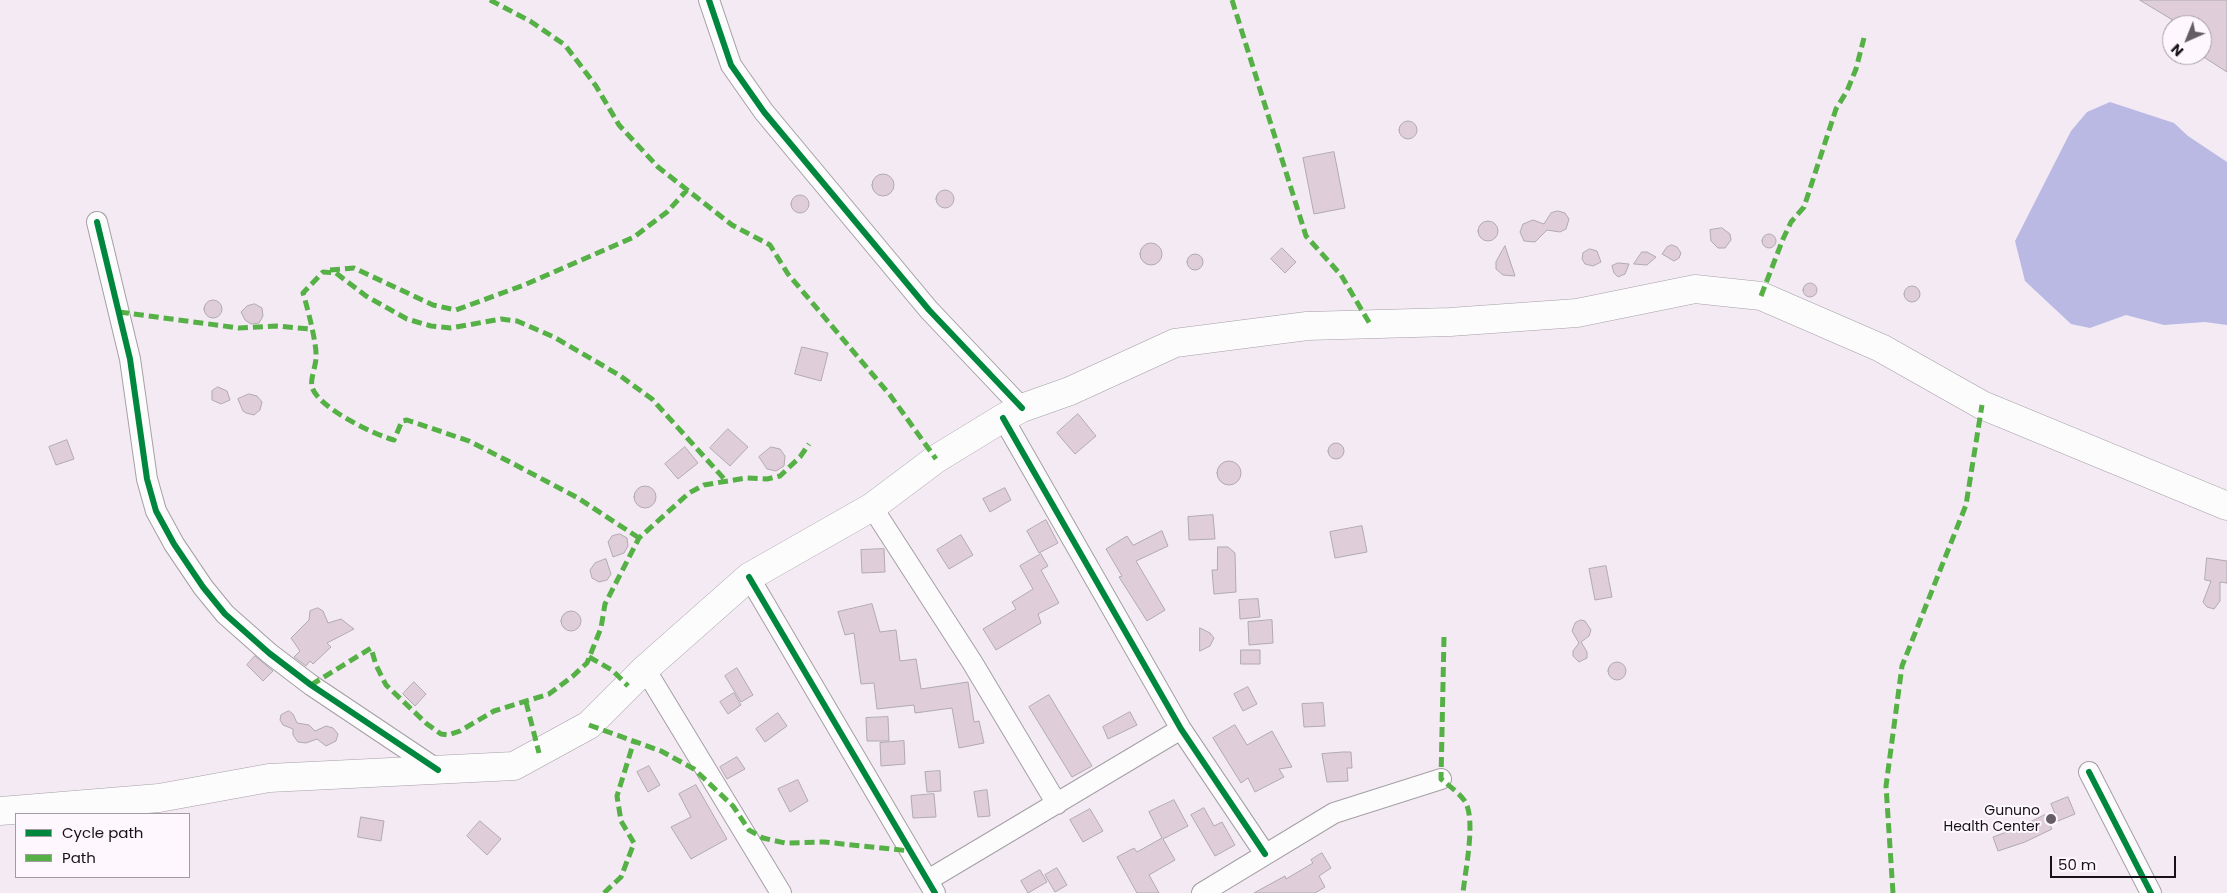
<!DOCTYPE html>
<html>
<head>
<meta charset="utf-8">
<style>
  body { margin:0 }
  #map { position:relative; width:2227px; height:893px; overflow:hidden; background:#f3eaf3; font-family:Poppins,sans-serif }
  canvas { display:block }
  .legend { position:absolute; left:15px; top:813px; width:175px; height:65px; box-sizing:border-box; background:#fef7fe; border:1px solid #a29ba2; margin:0; padding:6px 9px; list-style:none; font-size:15px; color:#171217 }
  .legend li { display:flex; align-items:center; gap:10px; height:25px }
  .legend b { width:25px; border:1px solid #a29ba2 }
  .north { position:absolute; left:2162px; top:15px; width:50px; height:50px; box-sizing:border-box; background:#fef7fe; border:1px solid #a29ba2; border-radius:50%; rotate:224deg; font-size:14px; font-weight:700; line-height:20px; text-align:center; color:#171217 }
  .north::after { content:''; display:block; margin:auto; width:18px; height:22px; background:#645e64; clip-path:polygon(50% 0,100% 100%,50% 72%,0 100%) }
  .scale { position:absolute; left:2050px; top:856px; width:126px; height:22px; box-sizing:border-box; border:2px solid #171217; border-top:0; padding-left:6px; font-size:15px; line-height:18px; white-space:nowrap; color:#171217; -webkit-text-stroke:4px #fef7fe; paint-order:stroke }
</style>
</head>
<body>
<div id="map">
<canvas width="2227" height="893"></canvas>
<ul class="legend">
<li><b style="height:6px;background:#00873e"></b>Cycle path</li>
<li><b style="height:6px;background:#55b145"></b>Path</li>
</ul>
<div class="north">N</div>
<div class="scale">50 m</div>
</div>
<script>
const g = document.querySelector('canvas').getContext('2d');
g.lineJoin = 'round';
function paint(path, color) {
  g.fillStyle = color;
  g.fill(path, 'evenodd');
}
function strokePath(path, color, width, dash) {
  g.strokeStyle = color;
  g.lineWidth = width;
  g.lineCap = dash ? 'butt' : 'round';
  g.setLineDash(dash || []);
  g.stroke(path);
}
function drawText(font, color, halo, rows, align = 'center') {
  g.font = font + ' Poppins,sans-serif';
  g.lineWidth = 4;
  g.setLineDash([]);
  g.textBaseline = 'middle';
  g.strokeStyle = halo;
  g.fillStyle = color;
  for (const [text, x, y, turn = 0] of rows) {
    g.save();
    g.translate(x, y);
    g.rotate((+turn || 0) * Math.PI / 180);
    g.textAlign = isNaN(turn) ? turn : align;
    if (halo) g.strokeText(text, 0, 0);
    g.fillText(text, 0, 0);
    g.restore();
  }
}
paint(new Path2D(`
  M 2110,102 L 2174,123 L 2188,136 L 2227,162 L 2227,325 L 2205,322 L 2164,325 L 2126,315 L 2090,328 L 2071,324 L 2025,281 L 2015,241 L 2071,131 L 2087,112 Z`), '#bab9e4');
const building = new Path2D(`
  M 2140,0 L 2227,0 L 2227,72 L 2202,56 L 2202,25 L 2169,25 L 2172,20 Z
  M1399 130a9 9 0 1 1 18 0a9 9 0 1 1-18 0Z
  M 1334,152 L 1345,208 L 1314,214 L 1303,158 Z
  M872 185a11 11 0 1 1 22 0a11 11 0 1 1-22 0Z
  M936 199a9 9 0 1 1 18 0a9 9 0 1 1-18 0Z
  M791 204a9 9 0 1 1 18 0a9 9 0 1 1-18 0Z
  M 1558,211 L 1565,213 L 1569,219 L 1566,229 L 1560,232 L 1547,230 L 1535,242 L 1524,241 L 1520,232 L 1523,224 L 1533,220 L 1544,224 L 1551,213 Z
  M1478 231a10 10 0 1 1 20 0a10 10 0 1 1-20 0Z
  M 1722,228 L 1730,234 L 1731,240 L 1725,248 L 1718,248 L 1711,241 L 1710,230 Z
  M1762 241a7 7 0 1 1 14 0a7 7 0 1 1-14 0Z
  M1140 254a11 11 0 1 1 22 0a11 11 0 1 1-22 0Z
  M 1672,245 L 1677,247 L 1681,253 L 1679,258 L 1674,261 L 1662,254 L 1667,247 Z
  M 1505,246 L 1515,276 L 1503,275 L 1496,269 L 1496,262 Z
  M 1282,248 L 1296,262 L 1285,273 L 1271,259 Z
  M 1590,249 L 1597,251 L 1601,262 L 1593,266 L 1585,264 L 1582,259 L 1583,253 Z
  M 1642,252 L 1647,252 L 1656,257 L 1647,265 L 1634,264 Z
  M1187 262a8 8 0 1 1 16 0a8 8 0 1 1-16 0Z
  M 1618,263 L 1629,264 L 1625,274 L 1618,277 L 1614,273 L 1612,266 Z
  M1803 290a7 7 0 1 1 14 0a7 7 0 1 1-14 0Z
  M1904 294a8 8 0 1 1 16 0a8 8 0 1 1-16 0Z
  M204 309a9 9 0 1 1 18 0a9 9 0 1 1-18 0Z
  M 255,304 L 262,308 L 263,316 L 259,323 L 251,324 L 245,320 L 241,312 L 247,306 Z
  M 802,347 L 828,353 L 821,381 L 795,374 Z
  M 218,387 L 227,391 L 230,400 L 221,404 L 212,400 L 212,391 Z
  M 249,394 L 257,396 L 262,402 L 260,410 L 254,415 L 246,413 L 243,411 L 238,399 Z
  M 1078,414 L 1096,436 L 1075,454 L 1057,433 Z
  M 728,429 L 748,447 L 730,466 L 710,448 Z
  M 67,440 L 74,459 L 56,465 L 49,447 Z
  M1328 451a8 8 0 1 1 16 0a8 8 0 1 1-16 0Z
  M 685,447 L 698,463 L 678,479 L 665,464 Z
  M 771,447 L 780,449 L 785,456 L 784,466 L 776,471 L 767,469 L 759,457 Z
  M1217 473a12 12 0 1 1 24 0a12 12 0 1 1-24 0Z
  M634 497a11 11 0 1 1 22 0a11 11 0 1 1-22 0Z
  M 1005,488 L 1011,500 L 990,512 L 983,499 Z
  M 1213,515 L 1215,539 L 1189,540 L 1188,517 Z
  M 1046,520 L 1058,543 L 1039,553 L 1027,531 Z
  M 1362,526 L 1367,552 L 1335,558 L 1330,532 Z
  M 1162,531 L 1168,546 L 1136,561 L 1165,610 L 1147,621 L 1119,577 L 1122,576 L 1106,549 L 1127,536 L 1133,545 Z
  M 620,534 L 627,538 L 628,546 L 624,553 L 613,557 L 608,542 L 612,536 Z
  M 961,535 L 973,555 L 949,569 L 937,550 Z
  M 1218,547 L 1228,547 L 1235,553 L 1236,592 L 1214,594 L 1212,570 L 1217,570 Z
  M 884,549 L 885,572 L 862,573 L 861,550 Z
  M 1041,554 L 1048,566 L 1041,570 L 1059,603 L 1038,614 L 1041,623 L 996,650 L 983,629 L 1016,609 L 1012,602 L 1033,589 L 1020,566 Z
  M 2207,558 L 2227,561 L 2227,583 L 2220,582 L 2220,601 L 2214,609 L 2207,607 L 2203,602 L 2211,581 L 2205,580 Z
  M 606,559 L 611,574 L 607,580 L 599,582 L 592,578 L 590,570 L 595,563 Z
  M 1606,566 L 1612,597 L 1595,600 L 1589,569 Z
  M 1258,599 L 1260,617 L 1240,619 L 1239,600 Z
  M 872,604 L 880,632 L 896,630 L 900,661 L 916,659 L 921,689 L 968,682 L 974,722 L 979,721 L 984,743 L 959,748 L 952,708 L 915,713 L 914,705 L 877,709 L 874,683 L 861,684 L 854,633 L 845,635 L 838,612 Z
  M 318,608 L 323,611 L 328,623 L 341,619 L 354,629 L 327,643 L 331,647 L 313,664 L 310,661 L 306,666 L 294,657 L 300,651 L 291,638 L 309,620 L 310,611 Z
  M561 621a10 10 0 1 1 20 0a10 10 0 1 1-20 0Z
  M 1272,620 L 1273,643 L 1249,645 L 1248,622 Z
  M 1581,620 L 1585,621 L 1591,630 L 1589,636 L 1581,642 L 1587,652 L 1587,658 L 1579,662 L 1573,656 L 1573,651 L 1579,643 L 1572,631 L 1575,623 Z
  M 1200,628 L 1210,633 L 1214,638 L 1210,646 L 1200,651 Z
  M 1241,650 L 1260,650 L 1260,664 L 1241,664 Z
  M 255,656 L 273,671 L 263,681 L 247,665 Z
  M1608 671a9 9 0 1 1 18 0a9 9 0 1 1-18 0Z
  M 737,668 L 753,695 L 741,702 L 725,676 Z
  M 414,682 L 426,694 L 415,706 L 403,694 Z
  M 1248,687 L 1257,704 L 1243,711 L 1234,694 Z
  M 734,693 L 741,705 L 728,714 L 720,702 Z
  M 1049,695 L 1092,766 L 1072,777 L 1029,707 Z
  M 1323,703 L 1325,726 L 1304,727 L 1302,704 Z
  M 289,711 L 293,714 L 297,723 L 309,725 L 315,731 L 326,726 L 333,728 L 338,734 L 336,741 L 326,746 L 317,739 L 306,743 L 298,742 L 293,735 L 293,729 L 283,725 L 280,720 L 281,715 Z
  M 1130,712 L 1137,725 L 1108,739 L 1103,727 Z
  M 778,713 L 787,726 L 765,742 L 756,729 Z
  M 888,717 L 889,741 L 867,741 L 866,718 Z
  M 1235,725 L 1247,745 L 1272,731 L 1292,767 L 1279,769 L 1284,777 L 1255,792 L 1248,778 L 1241,783 L 1213,738 Z
  M 904,741 L 905,764 L 881,766 L 880,743 Z
  M 1343,752 L 1351,752 L 1352,768 L 1347,768 L 1348,781 L 1327,782 L 1322,754 Z
  M 737,757 L 745,769 L 727,779 L 720,767 Z
  M 649,766 L 660,785 L 648,792 L 637,772 Z
  M 940,771 L 941,791 L 927,792 L 925,772 Z
  M 798,780 L 808,801 L 790,812 L 778,789 Z
  M 696,785 L 727,839 L 691,859 L 671,827 L 691,817 L 679,794 Z
  M 987,790 L 990,816 L 978,817 L 974,792 Z
  M 934,794 L 936,817 L 913,818 L 911,796 Z
  M 2068,797 L 2075,814 L 2058,821 L 2051,804 Z
  M 1174,800 L 1188,826 L 1163,839 L 1175,860 L 1149,875 L 1159,893 L 1137,893 L 1117,857 L 1134,848 L 1137,852 L 1162,838 L 1149,812 Z
  M 1204,808 L 1214,826 L 1222,822 L 1235,845 L 1215,856 L 1191,815 Z
  M 1090,809 L 1103,831 L 1083,842 L 1070,820 Z
  M 2045,815 L 2052,829 L 2025,842 L 1998,851 L 1993,837 L 2018,828 Z
  M 361,817 L 384,821 L 381,841 L 358,837 Z
  M 480,821 L 501,839 L 487,855 L 467,836 Z
  M 1322,853 L 1331,868 L 1319,876 L 1325,887 L 1315,893 L 1254,893 L 1285,876 L 1286,879 L 1313,863 L 1311,860 Z
  M 1057,868 L 1067,885 L 1055,892 L 1045,875 Z
  M 1040,870 L 1047,882 L 1028,893 L 1021,881 Z`);
paint(building, '#dfced9');
strokePath(building, '#b1aaaf', 1);
const street = new Path2D(`
  M 709,0 L 731,65 L 764,112 L 929,310 L 1022,408
  M 97,222 L 130,359 L 147,479 L 156,511 L 174,544 L 203,587 L 225,614 L 269,653 L 311,685 L 438,770
  M 1003,418 L 1181,729 L 1265,854
  M 872,507 L 972,662 L 1057,804
  M 749,577 L 935,893
  M 645,669 L 781,893
  M 2089,772 L 2151,893
  M 928,880 L 1181,729
  M 1202,893 L 1334,813 L 1441,779`);
const secondary = new Path2D(`
  M 0,811 L 159,798 L 269,778 L 514,766 L 589,725 L 645,669 L 749,577 L 872,507 L 936,459 L 1003,418 L 1022,408 L 1070,391 L 1175,343 L 1307,326 L 1450,322 L 1577,313 L 1695,289 L 1761,296 L 1881,348 L 1982,405 L 2227,506`);
strokePath(street, '#a59fa5', 22);
strokePath(secondary, '#a59fa5', 29);
strokePath(street, '#fdfcfd', 20);
strokePath(secondary, '#fdfcfd', 28);
strokePath(new Path2D(`
  M 490,0 L 530,21 L 565,45 L 596,86 L 619,125 L 658,167 L 732,225 L 770,245 L 788,274 L 890,395 L 936,459
  M 1232,0 L 1306,236 L 1341,275 L 1370,324
  M 330,270 L 354,268 L 433,305 L 456,310 L 524,285 L 634,237 L 667,212 L 687,190
  M 1761,296 L 1783,239 L 1791,222 L 1804,207 L 1836,109 L 1847,91 L 1856,69 L 1864,38
  M 119,312 L 239,328 L 276,326 L 310,329
  M 639,538 L 578,498 L 508,461 L 469,441 L 407,420 L 402,421 L 394,440 C 375,435 318,408 312,387 C 310,379 316,366 316,357 C 317,344 307,306 303,293 L 323,272 L 336,273 L 366,296 L 407,319 L 431,326 L 451,328 L 501,319 L 517,321 L 554,337 L 619,375 L 652,399 L 727,482
  M 1444,637 L 1441,779 C 1448,785 1458,792 1464,800 C 1477,817 1465,871 1463,893
  M 589,657 L 612,670 L 628,686
  M 311,685 L 371,648 L 376,665 L 386,685 L 427,724 L 441,734 L 448,735 L 460,731 L 494,711 L 549,694 L 573,676 L 587,663 L 601,628 L 605,604 L 639,538 L 689,493 L 704,485 L 746,478 L 767,479 L 780,476 L 800,457 L 809,444
  M 526,702 L 539,753
  M 589,725 L 661,751 L 694,769 L 733,806 L 749,830 L 763,838 L 785,843 L 824,842 L 910,851
  M 604,893 L 621,877 L 634,843 L 621,821 L 617,796 L 634,741
  M 1893,893 L 1886,786 L 1902,666 L 1966,505 L 1982,405`), '#55b145', 5, [10, 5]);
strokePath(new Path2D(`
  M 709,0 L 731,65 L 764,112 L 929,310 L 1022,408
  M 97,222 L 130,359 L 147,479 L 156,511 L 174,544 L 203,587 L 225,614 L 269,653 L 311,685 L 438,770
  M 1003,418 L 1181,729 L 1265,854
  M 749,577 L 935,893
  M 2089,772 L 2151,893`), '#00873e', 6);
for (const [x, y, r, color] of [
  [2051,819,6,"#645e64"]
]) {
  const dot = new Path2D();
  dot.arc(x, y, r, 0, 2 * Math.PI);
  g.fillStyle = color;
  g.fill(dot);
  strokePath(dot, '#fef7fe', 2);
}
drawText('14px', '#171217', '#fef7fe', [
  ["Gununo",2040,811],
  ["Health Center",2040,827]
], 'right');
</script>
</body>
</html>
